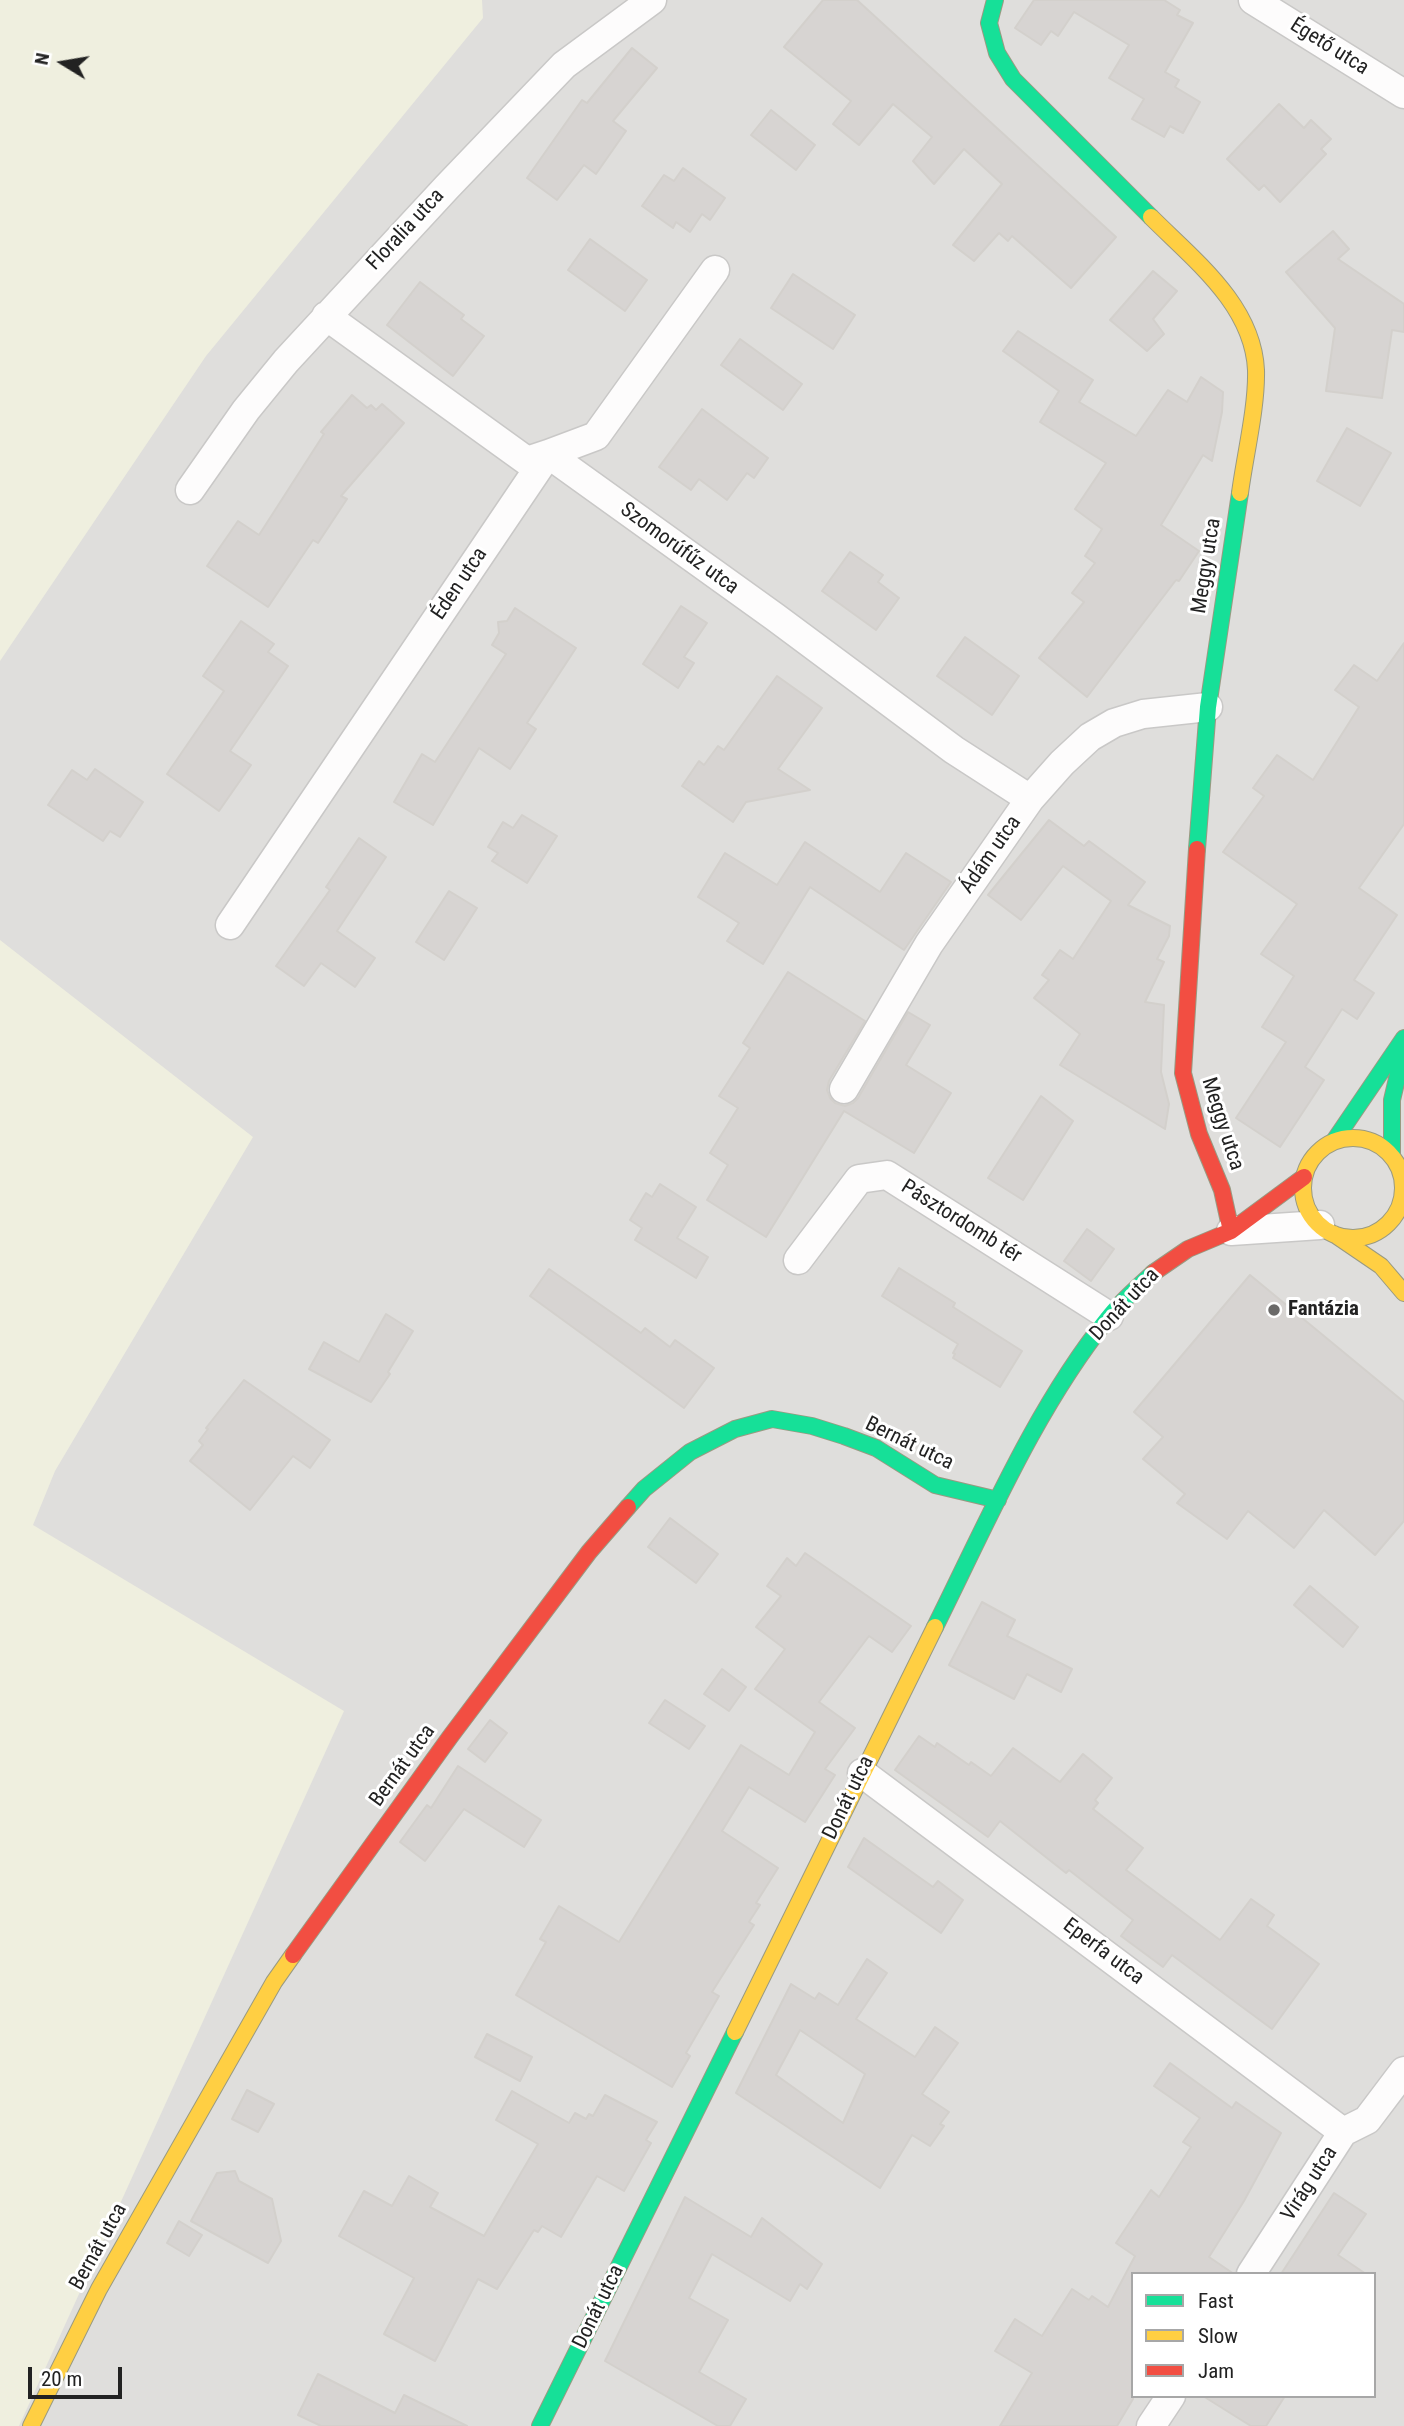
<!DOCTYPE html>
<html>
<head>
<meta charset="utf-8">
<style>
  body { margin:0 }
  #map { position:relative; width:1404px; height:2426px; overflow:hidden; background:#f0eeeb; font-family:"Roboto Condensed",sans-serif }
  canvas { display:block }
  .legend { position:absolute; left:1131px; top:2272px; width:245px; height:126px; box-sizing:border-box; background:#fff; border:2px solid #a7a7a7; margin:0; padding:9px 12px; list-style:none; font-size:21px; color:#222 }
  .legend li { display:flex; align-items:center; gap:14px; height:35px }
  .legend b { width:35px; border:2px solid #a7a7a7 }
  .north { position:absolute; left:28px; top:28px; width:70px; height:70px; -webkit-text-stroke:5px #fff; paint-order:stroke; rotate:281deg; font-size:19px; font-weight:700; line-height:28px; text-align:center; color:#222 }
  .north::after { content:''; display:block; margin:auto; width:24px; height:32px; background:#222; clip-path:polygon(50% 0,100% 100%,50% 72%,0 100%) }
  .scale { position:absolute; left:28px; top:2367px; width:94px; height:32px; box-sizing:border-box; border:4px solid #222; border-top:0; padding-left:9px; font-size:21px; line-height:24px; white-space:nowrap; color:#222; -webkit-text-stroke:5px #fff; paint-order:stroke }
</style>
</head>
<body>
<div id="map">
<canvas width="1404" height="2426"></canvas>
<ul class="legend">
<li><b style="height:9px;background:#16e098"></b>Fast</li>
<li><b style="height:9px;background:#ffcf43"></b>Slow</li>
<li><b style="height:9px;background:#f24e42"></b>Jam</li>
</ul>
<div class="north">N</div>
<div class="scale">20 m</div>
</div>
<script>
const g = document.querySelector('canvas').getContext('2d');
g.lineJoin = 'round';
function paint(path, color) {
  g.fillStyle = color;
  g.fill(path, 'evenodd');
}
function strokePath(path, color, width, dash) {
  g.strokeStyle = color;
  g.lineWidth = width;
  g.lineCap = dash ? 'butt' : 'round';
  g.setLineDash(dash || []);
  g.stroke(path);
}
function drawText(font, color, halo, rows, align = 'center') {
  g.font = font + ' "Roboto Condensed",sans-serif';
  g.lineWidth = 6;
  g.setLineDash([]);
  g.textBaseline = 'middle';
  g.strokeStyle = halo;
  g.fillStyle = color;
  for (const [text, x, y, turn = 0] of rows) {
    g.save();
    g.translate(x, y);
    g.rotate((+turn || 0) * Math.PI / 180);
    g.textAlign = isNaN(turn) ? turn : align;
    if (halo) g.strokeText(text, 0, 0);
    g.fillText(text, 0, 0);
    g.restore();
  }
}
paint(new Path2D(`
  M 0,0 L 1404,0 L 1404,2426 L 0,2426 ZM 1133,2274 L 1374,2274 L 1374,2396 L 1133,2396 Z`), '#dfdedc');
paint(new Path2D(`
  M 0,0 L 482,0 L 483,18 L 206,356 L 0,661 Z
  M 0,940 L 253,1137 L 55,1471 L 33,1525 L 344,1711 L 19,2426 L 0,2426 Z`), '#efefdf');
const building = new Path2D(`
  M 823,0 L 857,0 L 1116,237 L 1071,288 L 1012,236 L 1008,241 L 999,233 L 974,261 L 953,245 L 1002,184 L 964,149 L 934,184 L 913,161 L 932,137 L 893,104 L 859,145 L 833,124 L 851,101 L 784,47 Z
  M 1034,0 L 1164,0 L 1180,10 L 1177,15 L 1193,23 L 1165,72 L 1179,80 L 1175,87 L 1200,102 L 1183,133 L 1170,126 L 1164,137 L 1132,119 L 1144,99 L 1109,78 L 1129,45 L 1074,12 L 1058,36 L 1051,31 L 1041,45 L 1015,28 Z
  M 632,48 L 657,68 L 613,121 L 626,131 L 596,174 L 584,165 L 557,200 L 527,178 L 582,100 L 587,103 Z
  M 1279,104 L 1304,128 L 1311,120 L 1331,139 L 1321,149 L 1326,154 L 1280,202 L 1264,185 L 1259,190 L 1227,159 Z
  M 771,110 L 815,145 L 796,170 L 751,135 Z
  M 683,168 L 725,198 L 710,220 L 702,214 L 690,232 L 676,222 L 673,228 L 642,206 L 664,175 L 674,181 Z
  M 1333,231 L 1349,249 L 1338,259 L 1404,304 L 1404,332 L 1392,330 L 1382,398 L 1326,391 L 1335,328 L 1286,272 Z
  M 590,239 L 647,280 L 625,311 L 568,270 Z
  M 1153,271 L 1177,291 L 1153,319 L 1164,334 L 1147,351 L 1110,320 Z
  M 793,274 L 855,315 L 833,349 L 771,308 Z
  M 420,282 L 464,315 L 461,319 L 484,336 L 453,376 L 387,325 Z
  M 1018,331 L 1093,380 L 1079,402 L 1136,436 L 1168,390 L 1187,402 L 1201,377 L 1223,392 L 1222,412 L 1212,461 L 1203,455 L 1161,525 L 1199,551 L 1179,581 L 1176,580 L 1087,697 L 1039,658 L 1084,602 L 1072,593 L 1095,563 L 1085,556 L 1102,529 L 1075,509 L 1106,463 L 1040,422 L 1059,391 L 1003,351 Z
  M 740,339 L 802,384 L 783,410 L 721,365 Z
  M 352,395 L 367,408 L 371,405 L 376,410 L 382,404 L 404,423 L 341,496 L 347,499 L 318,543 L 313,540 L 268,607 L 207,566 L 238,521 L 259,535 L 324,434 L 321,432 Z
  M 702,409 L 768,458 L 754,478 L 747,473 L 727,500 L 699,479 L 691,490 L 659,467 Z
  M 1347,428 L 1391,453 L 1360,506 L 1317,481 Z
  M 850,552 L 883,575 L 878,582 L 899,598 L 876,630 L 822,591 Z
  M 681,606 L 707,623 L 684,657 L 694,663 L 678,688 L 643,664 Z
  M 515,608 L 576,648 L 527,723 L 536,729 L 510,769 L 479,748 L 433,825 L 394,802 L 422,754 L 435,762 L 506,654 L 492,645 L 499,633 L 498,622 L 507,621 Z
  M 241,621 L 274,644 L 268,652 L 288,666 L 230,751 L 251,765 L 219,811 L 167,774 L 224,691 L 203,676 Z
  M 965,637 L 1019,676 L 992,715 L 937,676 Z
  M 1404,643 L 1404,824 L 1359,888 L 1397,915 L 1354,980 L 1374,993 L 1357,1019 L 1342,1009 L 1305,1067 L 1324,1080 L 1280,1147 L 1236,1118 L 1286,1042 L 1262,1027 L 1294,976 L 1261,954 L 1297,904 L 1223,852 L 1264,796 L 1253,788 L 1277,755 L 1313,780 L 1359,707 L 1335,690 L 1354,665 L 1377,681 Z
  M 777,676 L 822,708 L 778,769 L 810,790 L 746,802 L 733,822 L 682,786 L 699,761 L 704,765 L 718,746 L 724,750 Z
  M 95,769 L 143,802 L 120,837 L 110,831 L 103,841 L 48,805 L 72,770 L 87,780 Z
  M 522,815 L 557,836 L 527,883 L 492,861 L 498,853 L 488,847 L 503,822 L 513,828 Z
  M 1049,820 L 1084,846 L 1089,841 L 1145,882 L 1128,905 L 1170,926 L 1169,936 L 1157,959 L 1164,962 L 1145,1002 L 1164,1005 L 1161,1072 L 1169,1104 L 1165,1129 L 1060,1065 L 1080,1034 L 1034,998 L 1049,980 L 1042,975 L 1060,950 L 1073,959 L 1111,901 L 1063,866 L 1021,920 L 988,895 Z
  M 359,838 L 386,857 L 337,931 L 375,958 L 355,987 L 321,963 L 304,986 L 276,966 L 330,890 L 326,887 Z
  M 805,842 L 880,892 L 906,853 L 951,882 L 904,950 L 810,887 L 763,964 L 727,941 L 739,923 L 698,897 L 725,853 L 777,885 Z
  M 449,891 L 477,908 L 444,960 L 416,942 Z
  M 788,972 L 865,1021 L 829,1081 L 827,1090 L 830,1098 L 835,1103 L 845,1106 L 853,1103 L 858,1098 L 908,1012 L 930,1025 L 906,1065 L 951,1093 L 914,1153 L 844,1111 L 766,1237 L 707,1200 L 728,1165 L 710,1153 L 738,1108 L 719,1096 L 750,1048 L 743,1043 Z
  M 1041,1096 L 1073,1121 L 1023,1200 L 988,1178 Z
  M 660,1184 L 696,1207 L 677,1238 L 708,1257 L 696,1278 L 635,1240 L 642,1228 L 630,1220 L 646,1193 L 652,1197 Z
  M 1087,1229 L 1114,1249 L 1091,1281 L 1064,1261 Z
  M 899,1268 L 955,1303 L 953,1307 L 1022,1351 L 1000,1387 L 953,1358 L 955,1354 L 953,1353 L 958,1344 L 882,1296 Z
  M 549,1269 L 641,1333 L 645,1328 L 670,1347 L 675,1340 L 714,1368 L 684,1408 L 530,1296 Z
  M 1250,1275 L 1404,1402 L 1404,1521 L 1375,1555 L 1324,1510 L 1294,1548 L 1248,1511 L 1227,1539 L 1177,1503 L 1185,1494 L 1143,1459 L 1163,1437 L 1134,1412 Z
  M 386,1314 L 413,1331 L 388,1372 L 390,1374 L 371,1402 L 309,1369 L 324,1342 L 359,1362 Z
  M 244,1380 L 330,1440 L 310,1468 L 293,1456 L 250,1510 L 190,1461 L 203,1445 L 199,1441 L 208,1429 L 206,1428 Z
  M 670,1518 L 718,1554 L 696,1583 L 648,1547 Z
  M 805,1553 L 911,1626 L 892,1652 L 869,1636 L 819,1702 L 855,1728 L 825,1769 L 835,1775 L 805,1822 L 749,1787 L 722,1831 L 778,1868 L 756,1903 L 760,1905 L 749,1922 L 754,1925 L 712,1992 L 719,1996 L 686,2053 L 690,2056 L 672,2087 L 516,1995 L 546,1942 L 540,1939 L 559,1906 L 619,1942 L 741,1745 L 789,1775 L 815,1732 L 755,1689 L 785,1649 L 756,1627 L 781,1596 L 767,1586 L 787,1558 L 796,1566 Z
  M 1310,1586 L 1358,1627 L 1343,1647 L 1294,1605 Z
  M 982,1602 L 1015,1620 L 1007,1636 L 1072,1669 L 1061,1692 L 1027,1674 L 1014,1699 L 949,1665 Z
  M 722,1669 L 746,1687 L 729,1711 L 704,1694 Z
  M 665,1700 L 705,1726 L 689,1749 L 649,1723 Z
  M 490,1720 L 507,1733 L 485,1762 L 468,1749 Z
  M 919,1736 L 935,1747 L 937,1743 L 969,1765 L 971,1762 L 991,1776 L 1013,1748 L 1060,1782 L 1083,1754 L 1112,1778 L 1095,1800 L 1098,1803 L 1093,1809 L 1143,1848 L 1126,1870 L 1220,1940 L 1251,1899 L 1274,1915 L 1267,1926 L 1319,1964 L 1272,2029 L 1172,1955 L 1163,1967 L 1121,1936 L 1133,1920 L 1069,1870 L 1066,1873 L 1000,1821 L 988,1837 L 895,1770 Z
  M 458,1766 L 541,1820 L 524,1847 L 464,1809 L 425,1861 L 400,1842 L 427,1805 L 431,1808 Z
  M 864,1838 L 933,1887 L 938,1881 L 963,1900 L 941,1933 L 848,1867 Z
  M 867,1959 L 887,1973 L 856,2019 L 915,2057 L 935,2027 L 958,2043 L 922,2094 L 949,2112 L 940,2124 L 944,2126 L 930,2146 L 912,2135 L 880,2188 L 736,2093 L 791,1984 L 815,1999 L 819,1993 L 838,2005 ZM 800,2030 L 865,2074 L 843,2123 L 776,2075 Z
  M 487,2034 L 532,2057 L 520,2081 L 475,2057 Z
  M 1170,2063 L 1232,2108 L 1236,2102 L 1281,2133 L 1244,2201 L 1209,2257 L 1234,2274 L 1133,2274 L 1133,2399 L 1117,2426 L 1000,2426 L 1032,2373 L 995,2351 L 1015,2319 L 1042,2336 L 1072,2289 L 1089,2300 L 1092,2296 L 1108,2307 L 1135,2256 L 1116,2243 L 1151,2190 L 1159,2197 L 1191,2147 L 1183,2142 L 1200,2118 L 1154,2086 Z
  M 247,2090 L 274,2104 L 258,2132 L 232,2119 Z
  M 512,2091 L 569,2123 L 575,2113 L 586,2119 L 589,2114 L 593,2116 L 605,2095 L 657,2122 L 646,2140 L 651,2143 L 624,2191 L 597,2176 L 561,2237 L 542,2226 L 538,2232 L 534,2230 L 497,2289 L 478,2279 L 435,2361 L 384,2334 L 414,2278 L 339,2236 L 364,2191 L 392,2206 L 409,2176 L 438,2193 L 430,2207 L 484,2236 L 538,2144 L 496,2120 Z
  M 235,2171 L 239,2181 L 272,2199 L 281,2241 L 268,2263 L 191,2221 L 217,2173 Z
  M 1334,2193 L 1366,2214 L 1338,2255 L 1366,2274 L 1281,2274 Z
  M 685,2197 L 751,2237 L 762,2218 L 822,2264 L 807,2289 L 800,2284 L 790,2301 L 712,2254 L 689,2298 L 728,2320 L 699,2372 L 746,2399 L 730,2426 L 718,2426 L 605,2361 Z
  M 179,2221 L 202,2235 L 189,2256 L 167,2243 Z
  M 318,2374 L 395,2413 L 404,2395 L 467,2426 L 321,2426 L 298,2415 Z
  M 1203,2396 L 1285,2396 L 1266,2426 L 1251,2426 Z`);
paint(building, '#d7d4d2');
strokePath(building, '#d3d0cc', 2);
const street = new Path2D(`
  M 1253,0 L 1404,94
  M 326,316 L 527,461 L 548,454 L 775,617 L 954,750 L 1030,799
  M 190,490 L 246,410 L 286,361 L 447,187 L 564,65 L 652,0
  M 230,925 L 548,454 L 596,436 L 715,270
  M 844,1089 L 929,944 L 1030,799 L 1062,763 L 1090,737 L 1114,723 L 1143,714 L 1208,707
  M 1231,1231 L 1320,1225
  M 798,1260 L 859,1179 L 887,1175 L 1109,1316
  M 862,1773 L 1343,2132
  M 1251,2274 L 1343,2132 L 1367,2120 L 1404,2071
  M 1151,2426 L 1171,2396`);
const fast = new Path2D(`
  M 995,0 L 989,23 L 997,53 L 1013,79 L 1151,217
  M 1197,849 L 1208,707 L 1240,493
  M 1334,1141 L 1404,1038
  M 1392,1155 L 1392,1100 L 1403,1053
  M 628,1507 L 644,1489 L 690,1452 L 735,1429 L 772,1419 L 812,1426 L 844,1436 L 876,1448 L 935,1485 L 998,1500
  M 935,1627 C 986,1525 1036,1407 1108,1318 C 1121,1301 1138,1287 1153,1273
  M 540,2426 L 735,2032`);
const slow = new Path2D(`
  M 1151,217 C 1194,260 1253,305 1256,370 C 1257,407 1245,455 1240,493
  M1303 1188a50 50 0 1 1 100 0a50 50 0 1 1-100 0Z
  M 1334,1234 L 1381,1266 L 1404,1293
  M 735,2032 L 935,1627
  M 31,2426 L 99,2289 L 274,1982 L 293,1955`);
const jam = new Path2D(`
  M 1197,849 L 1183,1073 L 1199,1134 L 1222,1190 L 1231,1231
  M 1153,1273 L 1188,1249 L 1231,1231 L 1304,1177
  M 293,1955 L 450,1737 L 589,1552 L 628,1507`);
strokePath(street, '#c9c8c7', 31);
strokePath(fast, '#999a82', 18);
strokePath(slow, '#999a82', 18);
strokePath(jam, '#999a82', 18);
strokePath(street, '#fdfcfc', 28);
strokePath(fast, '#16e098', 16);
strokePath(slow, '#ffcf43', 16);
strokePath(jam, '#f24e42', 16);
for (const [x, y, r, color] of [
  [1274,1310,7,"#6a6968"]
]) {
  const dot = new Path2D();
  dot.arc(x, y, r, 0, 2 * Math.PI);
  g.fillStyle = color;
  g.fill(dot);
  strokePath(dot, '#fff', 2.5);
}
drawText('21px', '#222', '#fff', [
  ["Égető utca",1329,47,32],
  ["Floralia utca",406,230,-47],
  ["Szomorúfűz utca",679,549,36],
  ["Meggy utca",1207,566,-81],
  ["Éden utca",460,584,-56],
  ["Ádám utca",991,855,-55],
  ["Meggy utca",1222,1124,72],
  ["Pásztordomb tér",961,1222,32],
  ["Donát utca",1125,1305,-47],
  ["Bernát utca",909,1444,26],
  ["Bernát utca",403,1766,-54],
  ["Donát utca",849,1798,-64],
  ["Eperfa utca",1103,1952,37],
  ["Virág utca",1310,2184,-57],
  ["Bernát utca",99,2247,-61],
  ["Donát utca",599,2307,-64]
]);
drawText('bold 21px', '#222', '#fff', [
  ["Fantázia",1288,1310]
], 'left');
</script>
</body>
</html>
